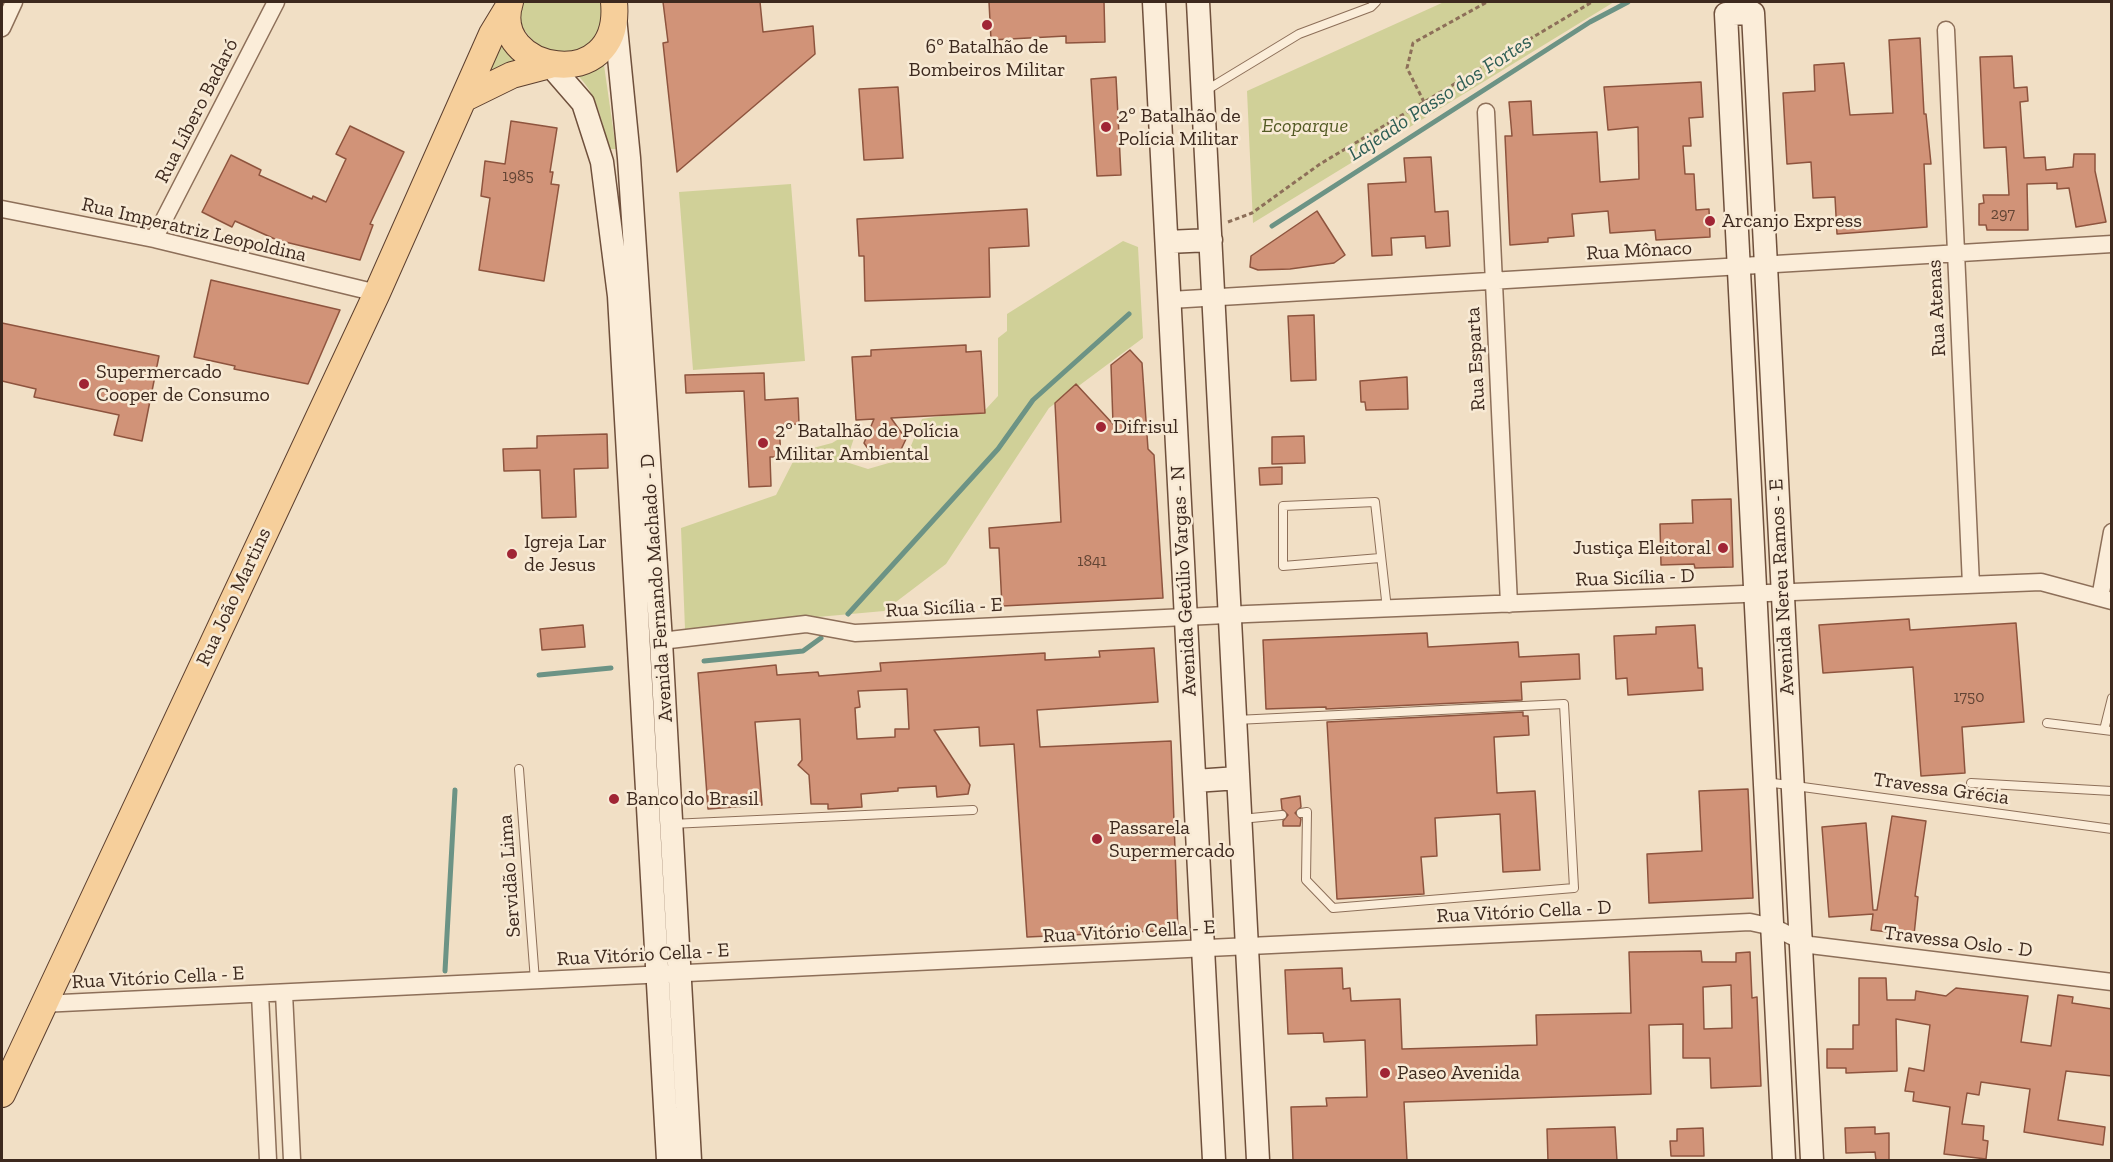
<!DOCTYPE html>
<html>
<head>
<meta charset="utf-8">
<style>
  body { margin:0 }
  #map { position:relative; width:2113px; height:1162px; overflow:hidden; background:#f1dfc5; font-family:"Zilla Slab",serif }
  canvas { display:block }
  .frame { position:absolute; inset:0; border:3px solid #3d291e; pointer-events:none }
</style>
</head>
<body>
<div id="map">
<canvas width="2113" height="1162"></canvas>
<div class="frame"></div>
</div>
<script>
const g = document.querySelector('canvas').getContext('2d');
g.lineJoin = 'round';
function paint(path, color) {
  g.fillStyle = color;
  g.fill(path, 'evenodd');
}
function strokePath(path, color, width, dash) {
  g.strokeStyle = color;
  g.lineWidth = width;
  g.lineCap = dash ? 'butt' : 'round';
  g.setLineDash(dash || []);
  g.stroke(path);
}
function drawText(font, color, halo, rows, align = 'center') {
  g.font = font + ' "Zilla Slab",serif';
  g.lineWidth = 5;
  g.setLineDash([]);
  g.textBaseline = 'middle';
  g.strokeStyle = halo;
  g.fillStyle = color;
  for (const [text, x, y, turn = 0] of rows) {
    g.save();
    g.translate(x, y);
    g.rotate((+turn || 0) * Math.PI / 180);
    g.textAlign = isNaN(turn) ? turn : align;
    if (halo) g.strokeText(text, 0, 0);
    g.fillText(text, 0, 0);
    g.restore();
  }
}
paint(new Path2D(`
  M 523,2 L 604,2 L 604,28 L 584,51 L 553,55 C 534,42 513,29 523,2 Z
  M 1444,2 L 1614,2 L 1253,223 L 1247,91 Z
  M 499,36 L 504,46 L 526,66 L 476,87 Z
  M 603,58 L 616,149 L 609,149 C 602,122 598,94 576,74 Z
  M 791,184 L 805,361 L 693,370 L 679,192 Z
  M 1123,241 L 1138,247 L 1143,338 L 1049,408 L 946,564 L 884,611 L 685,629 L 681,528 L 776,495 L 798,452 L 832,443 L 847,434 L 856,432 L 846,462 L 868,469 L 906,458 L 922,419 L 986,409 L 998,396 L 998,338 L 1007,331 L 1007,314 Z`), '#d0d098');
strokePath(new Path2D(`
  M 1272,226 L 1590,22 L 1628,2
  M 848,614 L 998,449 L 1033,400 L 1129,314
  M 704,661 L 803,651 L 821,638
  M 539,675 L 611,668
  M 445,971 L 455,790`), '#6c9385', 5);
const building = new Path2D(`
  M 663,2 L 760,2 L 763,32 L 813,26 L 815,54 L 677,172 L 663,43 L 668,42 Z
  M 989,2 L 1104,2 L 1105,42 L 1066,43 L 1066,36 L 991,40 Z
  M 1920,38 L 1924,114 L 1926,114 L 1931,164 L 1924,164 L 1927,227 L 1837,234 L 1835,197 L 1813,198 L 1811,162 L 1787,164 L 1783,93 L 1815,91 L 1814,65 L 1844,63 L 1850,115 L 1893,113 L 1889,40 Z
  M 2012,56 L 2014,88 L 2027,87 L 2028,101 L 2020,102 L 2024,158 L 2045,157 L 2046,170 L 2073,167 L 2074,154 L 2095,154 L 2095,171 L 2106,222 L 2076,227 L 2069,188 L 2057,189 L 2057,183 L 2027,184 L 2028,230 L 1987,230 L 1986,225 L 1979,225 L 1979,204 L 1984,203 L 1983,195 L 2009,195 L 2006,147 L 1984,148 L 1980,57 Z
  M 1116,77 L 1121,175 L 1097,176 L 1091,79 Z
  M 1701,82 L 1703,117 L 1689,118 L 1691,146 L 1683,146 L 1685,174 L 1694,174 L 1696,210 L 1709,209 L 1710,237 L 1656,240 L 1655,230 L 1610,233 L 1608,211 L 1572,214 L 1574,236 L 1548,238 L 1548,242 L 1510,245 L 1505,136 L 1512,136 L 1509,102 L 1531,101 L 1533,135 L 1597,132 L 1600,182 L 1639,179 L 1638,127 L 1608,130 L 1604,87 Z
  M 898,87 L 903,158 L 864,160 L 859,89 Z
  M 511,121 L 557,128 L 550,172 L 553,172 L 551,184 L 559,185 L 544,281 L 479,270 L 490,198 L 481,196 L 485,161 L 505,164 Z
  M 350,126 L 404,152 L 370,224 L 373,225 L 360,260 L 277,240 L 235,221 L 232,227 L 202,212 L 231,155 L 261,170 L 259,175 L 312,199 L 313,196 L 326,202 L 346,159 L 336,154 Z
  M 1431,157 L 1435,212 L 1448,211 L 1450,246 L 1426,248 L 1425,236 L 1391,238 L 1392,255 L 1372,256 L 1368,184 L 1406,182 L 1404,158 Z
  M 1027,209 L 1029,246 L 989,248 L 990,297 L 865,301 L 864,256 L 859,256 L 857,219 Z
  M 1317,211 L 1345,255 L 1334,263 L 1290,269 L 1258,270 L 1250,267 L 1251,256 Z
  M 211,280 L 340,310 L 308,384 L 234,369 L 235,366 L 194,357 Z
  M 1314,315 L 1316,380 L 1291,381 L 1288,316 Z
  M 2,323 L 159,356 L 142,441 L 114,435 L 119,415 L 34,397 L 36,389 L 2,381 Z
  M 966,345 L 966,352 L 981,351 L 985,413 L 891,418 L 906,439 L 897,458 L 876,460 L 864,443 L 874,419 L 856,420 L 852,357 L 871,356 L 871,350 Z
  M 1130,350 L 1142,363 L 1148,449 L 1154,455 L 1163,598 L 1002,606 L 999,548 L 990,548 L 989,528 L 1061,522 L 1055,403 L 1076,384 L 1113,424 L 1111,365 Z
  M 764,373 L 765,400 L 798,398 L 799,424 L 779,425 L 781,457 L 770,457 L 771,486 L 749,487 L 744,391 L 686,393 L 685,375 Z
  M 1407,377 L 1408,409 L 1366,410 L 1365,402 L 1361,402 L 1360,381 Z
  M 607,434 L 608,468 L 574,469 L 576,517 L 542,518 L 540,470 L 504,471 L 503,449 L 537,448 L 537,436 Z
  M 1304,436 L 1305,463 L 1272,464 L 1272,437 Z
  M 1282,467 L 1282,484 L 1260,485 L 1259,468 Z
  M 1731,499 L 1733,567 L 1695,568 L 1694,564 L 1661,565 L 1660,524 L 1693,523 L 1692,500 Z
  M 1909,619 L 1910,630 L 2016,623 L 2024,722 L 1962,727 L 1965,773 L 1921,776 L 1913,667 L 1823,673 L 1819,625 Z
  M 583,625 L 585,647 L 542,650 L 540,629 Z
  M 1695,625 L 1698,668 L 1702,668 L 1703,690 L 1628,695 L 1627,678 L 1616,679 L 1614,636 L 1656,634 L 1656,627 Z
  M 1427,633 L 1428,647 L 1518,642 L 1519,657 L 1579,654 L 1580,679 L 1521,682 L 1522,700 L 1326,709 L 1326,707 L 1266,709 L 1263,640 Z
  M 1154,648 L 1158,702 L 1037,710 L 1040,747 L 1171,741 L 1178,930 L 1027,937 L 1014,744 L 980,746 L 979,727 L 934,730 L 970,785 L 968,794 L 937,797 L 936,786 L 898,788 L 898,791 L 861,794 L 862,807 L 828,809 L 828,804 L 811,804 L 809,775 L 798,765 L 802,760 L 800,719 L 755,722 L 762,805 L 708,809 L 698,673 L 776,665 L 777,675 L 818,672 L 819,676 L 881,671 L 880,663 L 1045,653 L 1045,660 L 1100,657 L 1099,651 ZM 907,689 L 909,729 L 895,729 L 895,737 L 857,739 L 855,708 L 860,707 L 858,691 Z
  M 1523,712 L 1523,716 L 1528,716 L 1529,735 L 1494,737 L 1497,793 L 1535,791 L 1540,870 L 1503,872 L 1500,814 L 1435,818 L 1437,856 L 1421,857 L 1424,894 L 1337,899 L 1327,722 Z
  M 1748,789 L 1753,898 L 1649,903 L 1647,854 L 1702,851 L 1699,791 Z
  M 1300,796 L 1301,807 L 1295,813 L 1301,819 L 1300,826 L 1283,826 L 1283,821 L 1288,815 L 1282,809 L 1281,799 Z
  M 1892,816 L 1926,821 L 1915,896 L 1918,897 L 1914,935 L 1871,930 L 1873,914 L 1829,917 L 1822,827 L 1866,823 L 1873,910 L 1877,910 Z
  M 1701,951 L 1702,962 L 1736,962 L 1736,953 L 1750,952 L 1752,998 L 1757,997 L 1761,1086 L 1711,1088 L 1710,1058 L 1683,1058 L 1683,1024 L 1649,1025 L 1651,1094 L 1404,1102 L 1407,1161 L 1293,1161 L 1291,1107 L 1327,1106 L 1326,1098 L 1367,1097 L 1365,1040 L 1324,1042 L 1323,1033 L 1288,1034 L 1285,970 L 1342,968 L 1343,989 L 1350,988 L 1351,1001 L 1400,999 L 1402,1049 L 1537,1045 L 1536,1015 L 1631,1013 L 1629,952 ZM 1731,985 L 1732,1028 L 1704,1029 L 1703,987 Z
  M 1859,978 L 1886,978 L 1887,1000 L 1915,1000 L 1916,991 L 1946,996 L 1956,988 L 2028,996 L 2021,1042 L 2051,1046 L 2058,995 L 2073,997 L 2072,1003 L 2112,1009 L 2112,1076 L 2066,1071 L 2058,1120 L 2105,1127 L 2103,1145 L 2024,1132 L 2030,1089 L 1981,1082 L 1979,1095 L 1967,1093 L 1962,1124 L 1984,1126 L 1983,1140 L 1988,1141 L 1986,1159 L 1944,1154 L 1950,1107 L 1913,1101 L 1914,1092 L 1905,1091 L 1909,1068 L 1924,1071 L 1930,1025 L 1896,1019 L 1897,1071 L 1846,1073 L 1846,1068 L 1827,1068 L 1827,1049 L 1853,1049 L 1853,1025 L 1859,1025 Z
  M 1615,1127 L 1617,1161 L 1548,1161 L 1547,1129 Z
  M 1875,1127 L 1875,1134 L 1889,1133 L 1889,1161 L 1876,1161 L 1875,1152 L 1846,1153 L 1845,1128 Z
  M 1703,1128 L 1704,1156 L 1671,1156 L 1670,1141 L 1677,1141 L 1677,1129 Z`);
paint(building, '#d19378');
strokePath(building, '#8e543e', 1.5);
const lane = new Path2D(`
  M 1205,91 L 1299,34 L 1371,7 L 1376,2
  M 1380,558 L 1283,566 L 1283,506 L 1375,502 L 1387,609
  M 1236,720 L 1564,704 L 1574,888 L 1333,908 L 1306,880 L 1307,812 L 1301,813
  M 2047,723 L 2112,731
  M 2104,730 L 2112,698
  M 519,769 L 535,981
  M 1766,782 L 2112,829
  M 1971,783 L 2112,791
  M 1241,819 L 1282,815
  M 671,824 L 973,810`);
const street = new Path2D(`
  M 2,28 L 14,2
  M 1946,30 L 1971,585
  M 1486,112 L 1509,604
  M 2,209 L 154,239 L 377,293
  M 154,239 L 276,2
  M 1170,300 L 2112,244
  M 2100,598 L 2112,532
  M 661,641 L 806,624 L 855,633 L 1247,614 L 2041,582 L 2112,601
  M 284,993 L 292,1160
  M 260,994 L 268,1160
  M 41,1004 L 1750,922 L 1773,927 L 1810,945 L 2112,982`);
const secondary = new Path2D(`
  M 1154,2 L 1214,1160
  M 1198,2 L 1258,1160
  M 615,17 L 629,158 L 661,641 L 690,1160
  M 550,65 L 583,103 L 602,162 L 619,296 L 668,1160
  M 1167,242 L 1211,240
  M 1195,781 L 1238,778
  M 1784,1160 L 1726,14 L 1753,13 L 1812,1160`);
const primary = new Path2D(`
  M 510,2 C 487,72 623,98 614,2
  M 463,99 L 512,75 L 550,65
  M 2,1094 L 377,293 L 492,34 L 509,6`);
strokePath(lane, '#8d6f59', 10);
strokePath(street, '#8d6f59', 19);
strokePath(secondary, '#6f503c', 25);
strokePath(primary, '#5b3e2e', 28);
strokePath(new Path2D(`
  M 1424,102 L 1407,68 L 1413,43 L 1487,2
  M 1228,222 L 1252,213 L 1320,164 L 1592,2`), '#8d6f59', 3, [4.5, 3]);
strokePath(lane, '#fbedd9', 8);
strokePath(street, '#fbedd9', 16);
strokePath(secondary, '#fbedd9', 22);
strokePath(primary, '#f6cf9b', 26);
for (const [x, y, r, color] of [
  [987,25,6,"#a02535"],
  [1106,127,6,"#a02535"],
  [1710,221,6,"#a02535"],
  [84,384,6,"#a02535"],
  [1101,427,6,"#a02535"],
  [763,443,6,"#a02535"],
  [1723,548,6,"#a02535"],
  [512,554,6,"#a02535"],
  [614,799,6,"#a02535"],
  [1097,839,6,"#a02535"],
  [1385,1073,6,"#a02535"]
]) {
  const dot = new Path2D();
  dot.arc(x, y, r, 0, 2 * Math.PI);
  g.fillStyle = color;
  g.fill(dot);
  strokePath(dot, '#f8ead5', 2);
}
drawText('16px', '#624434', null, [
  ["1985",518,176],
  ["297",2003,214],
  ["1841",1092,561],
  ["1750",1969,697]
]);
drawText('20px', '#3d291e', '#f8ead5', [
  ["6º Batalhão de",987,47,"center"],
  ["Bombeiros Militar",987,70,"center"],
  ["2º Batalhão de",1118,116],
  ["Polícia Militar",1118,139],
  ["Arcanjo Express",1722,221],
  ["Supermercado",96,372],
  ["Cooper de Consumo",96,395],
  ["Difrisul",1113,427],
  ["2º Batalhão de Polícia",775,431],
  ["Militar Ambiental",775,454],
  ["Igreja Lar",524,542],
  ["de Jesus",524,565],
  ["Justiça Eleitoral",1711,548,"right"],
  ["Banco do Brasil",626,799],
  ["Passarela",1109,828],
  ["Supermercado",1109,851],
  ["Paseo Avenida",1397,1073]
], 'left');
drawText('20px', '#3d291e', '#f8ead5', [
  ["Rua Líbero Badaró",197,111,-63],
  ["Rua Imperatriz Leopoldina",194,230,13],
  ["Rua Mônaco",1639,251,-3],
  ["Rua Atenas",1937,308,-93],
  ["Rua Esparta",1476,359,-93],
  ["Rua Sicília - D",1635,578,-2],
  ["Avenida Getúlio Vargas - N",1184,581,-93],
  ["Avenida Nereu Ramos - E",1782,587,-93],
  ["Avenida Fernando Machado - D",657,588,-94],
  ["Rua João Martins",234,597,-65],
  ["Rua Sicília - E",944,608,-3],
  ["Travessa Grécia",1941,789,8],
  ["Servidão Lima",510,876,-94],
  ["Rua Vitório Cella - D",1524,912,-3],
  ["Rua Vitório Cella - E",1129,932,-3],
  ["Travessa Oslo - D",1958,942,7],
  ["Rua Vitório Cella - E",643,955,-3],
  ["Rua Vitório Cella - E",158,978,-3]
]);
drawText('italic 20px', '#535a24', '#f8ead5', [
  ["Ecoparque",1305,126]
]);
drawText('italic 21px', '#2d5d54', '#f8ead5', [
  ["Lajeado Passo dos Fortes",1440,98,-33]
]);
</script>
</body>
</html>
